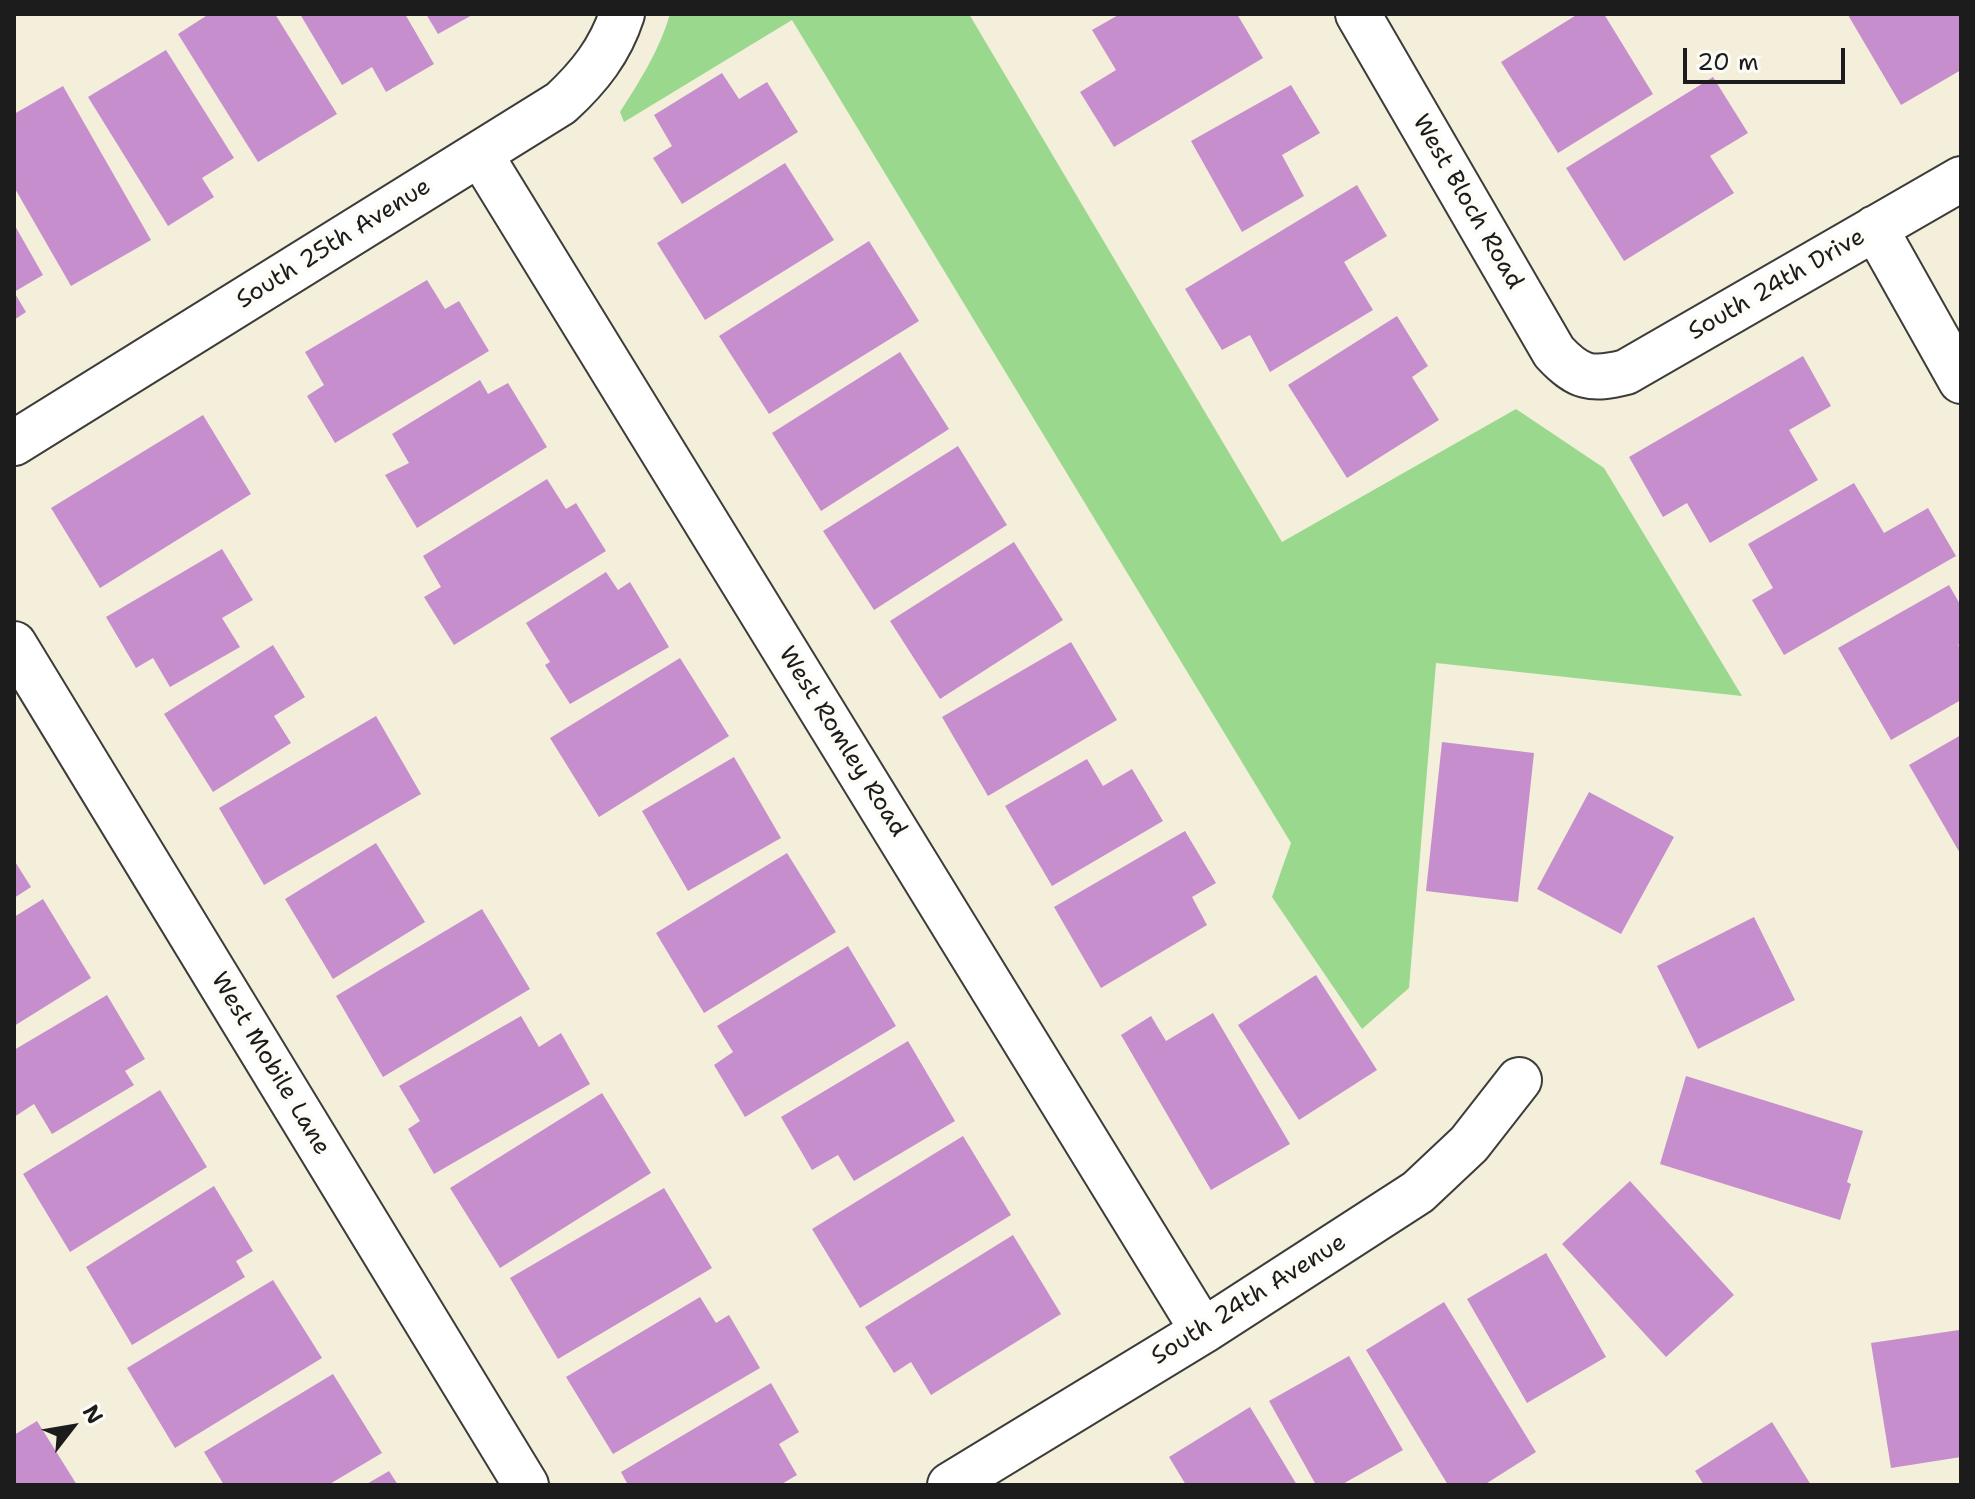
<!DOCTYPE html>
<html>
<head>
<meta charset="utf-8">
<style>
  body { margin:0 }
  #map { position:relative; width:1975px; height:1499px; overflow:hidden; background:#f3efdb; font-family:"Shantell Sans",sans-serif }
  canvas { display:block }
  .frame { position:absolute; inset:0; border:16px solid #1c1c1c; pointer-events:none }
  .north { position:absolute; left:32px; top:1387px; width:80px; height:80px; -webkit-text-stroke:6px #fdfcf7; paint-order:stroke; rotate:59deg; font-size:22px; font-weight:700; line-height:32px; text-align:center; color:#1c1c1c }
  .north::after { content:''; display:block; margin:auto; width:28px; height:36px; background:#1c1c1c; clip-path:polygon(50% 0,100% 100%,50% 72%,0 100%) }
  .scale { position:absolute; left:1683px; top:48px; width:162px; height:36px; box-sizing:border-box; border:4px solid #1c1c1c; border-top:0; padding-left:10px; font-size:24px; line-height:28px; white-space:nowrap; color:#1c1c1c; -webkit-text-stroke:6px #fdfcf7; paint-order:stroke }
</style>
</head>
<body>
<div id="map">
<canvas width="1975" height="1499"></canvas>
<div class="frame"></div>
<div class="north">N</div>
<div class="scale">20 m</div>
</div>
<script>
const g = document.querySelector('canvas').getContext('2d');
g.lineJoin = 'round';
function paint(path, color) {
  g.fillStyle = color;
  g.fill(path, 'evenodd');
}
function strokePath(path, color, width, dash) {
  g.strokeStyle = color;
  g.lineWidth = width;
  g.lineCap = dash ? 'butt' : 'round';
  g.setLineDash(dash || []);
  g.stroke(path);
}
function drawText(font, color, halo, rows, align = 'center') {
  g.font = font + ' "Shantell Sans",sans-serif';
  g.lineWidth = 8;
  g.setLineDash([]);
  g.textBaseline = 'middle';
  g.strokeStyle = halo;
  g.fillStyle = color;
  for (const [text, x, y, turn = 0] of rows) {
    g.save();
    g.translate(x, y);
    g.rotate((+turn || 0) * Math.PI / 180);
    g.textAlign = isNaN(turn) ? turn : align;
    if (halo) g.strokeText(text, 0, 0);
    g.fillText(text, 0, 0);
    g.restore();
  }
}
paint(new Path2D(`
  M 670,14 L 969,14 L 1282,542 L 1516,409 L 1604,468 L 1742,696 L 1436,663 L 1409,988 L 1362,1029 L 1272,897 L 1291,843 L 792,20 L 624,122 L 620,112 C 640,81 660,49 670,14 Z`), '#9ad88d');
paint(new Path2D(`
  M 209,14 L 275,14 L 337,114 L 258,162 L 178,34 Z
  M 300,14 L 405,14 L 434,64 L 386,92 L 372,67 L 342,85 Z
  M 426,14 L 474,14 L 438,34 Z
  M 1120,14 L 1237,14 L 1263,58 L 1114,147 L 1080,92 L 1116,70 L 1092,30 Z
  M 1578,14 L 1604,14 L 1653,94 L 1558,153 L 1501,62 Z
  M 1850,14 L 1961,14 L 1961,70 L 1901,105 L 1848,15 Z
  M 166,50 L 234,158 L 202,178 L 214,197 L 168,226 L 88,97 Z
  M 722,73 L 739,99 L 767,82 L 798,132 L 682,204 L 653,158 L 672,146 L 654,115 Z
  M 1713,77 L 1748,133 L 1710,156 L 1734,193 L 1624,261 L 1566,168 Z
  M 1291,85 L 1320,133 L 1282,155 L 1304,196 L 1242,232 L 1191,141 Z
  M 63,86 L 151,240 L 71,286 L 14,187 L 14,114 Z
  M 785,163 L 834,240 L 705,320 L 657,243 Z
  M 1357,185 L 1387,236 L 1344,262 L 1373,310 L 1270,372 L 1250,335 L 1222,350 L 1185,289 Z
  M 14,224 L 43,275 L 14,292 Z
  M 869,241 L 919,321 L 769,414 L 719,336 Z
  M 427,280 L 445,309 L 459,301 L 489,351 L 335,443 L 307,396 L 324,385 L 305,352 Z
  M 14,292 L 26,312 L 14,320 Z
  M 1397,316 L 1428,366 L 1412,377 L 1439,420 L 1347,478 L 1288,385 Z
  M 900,352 L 949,429 L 821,511 L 772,433 Z
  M 1803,356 L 1831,406 L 1789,430 L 1818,480 L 1710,543 L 1687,503 L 1663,517 L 1629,457 Z
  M 480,380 L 488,394 L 508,383 L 547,447 L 417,528 L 385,475 L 409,463 L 392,434 Z
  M 203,415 L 251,494 L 100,588 L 51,508 Z
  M 958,446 L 1007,525 L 874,610 L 823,531 Z
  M 547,479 L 566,509 L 576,503 L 606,551 L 454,645 L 424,597 L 441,587 L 423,556 Z
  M 1854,483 L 1884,533 L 1928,508 L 1956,556 L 1784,655 L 1752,600 L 1773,588 L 1748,544 Z
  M 1014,542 L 1063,620 L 940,699 L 890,621 Z
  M 222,549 L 253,600 L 222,618 L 240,647 L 170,687 L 153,658 L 136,668 L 106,617 Z
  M 606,572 L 618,590 L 630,582 L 669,647 L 570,704 L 545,665 L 550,662 L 526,623 Z
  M 1949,585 L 1961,606 L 1961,643 L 1958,645 L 1961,650 L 1961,700 L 1891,740 L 1838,648 Z
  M 1071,642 L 1117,720 L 988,796 L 942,717 Z
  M 273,645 L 305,697 L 274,716 L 291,743 L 213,792 L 164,714 Z
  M 680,658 L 729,736 L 599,817 L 550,738 Z
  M 376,716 L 421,794 L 264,885 L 219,808 Z
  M 1961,735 L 1961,855 L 1909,765 Z
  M 1442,742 L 1534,753 L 1518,902 L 1426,891 Z
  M 734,757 L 781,838 L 688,891 L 642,811 Z
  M 1087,759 L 1103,786 L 1132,769 L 1163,821 L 1052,886 L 1005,806 Z
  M 1589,792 L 1674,837 L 1621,934 L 1537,889 Z
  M 1185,831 L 1216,883 L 1192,897 L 1207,925 L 1101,988 L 1054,907 Z
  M 376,843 L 425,922 L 333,979 L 285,899 Z
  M 787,853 L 836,932 L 704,1013 L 656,933 Z
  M 14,860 L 31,887 L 14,898 Z
  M 43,899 L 91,978 L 14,1026 L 14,917 Z
  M 482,909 L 530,989 L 383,1077 L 336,996 Z
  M 1754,917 L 1795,1000 L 1698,1049 L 1657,966 Z
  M 848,946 L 896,1026 L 745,1117 L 714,1065 L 733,1052 L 717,1026 Z
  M 1316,975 L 1377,1070 L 1299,1120 L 1238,1025 Z
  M 107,995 L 145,1059 L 125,1071 L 134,1085 L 52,1134 L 34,1104 L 14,1117 L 14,1050 Z
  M 1213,1013 L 1290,1144 L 1211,1190 L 1121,1035 L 1151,1016 L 1166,1041 Z
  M 521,1016 L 539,1047 L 561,1033 L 590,1084 L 434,1174 L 408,1129 L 420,1121 L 399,1086 Z
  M 908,1041 L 955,1121 L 854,1181 L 838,1155 L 812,1170 L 781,1117 Z
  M 1686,1076 L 1863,1131 L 1847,1182 L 1851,1184 L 1840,1220 L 1660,1164 Z
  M 160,1090 L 207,1167 L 70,1252 L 23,1174 Z
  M 602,1093 L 651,1173 L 500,1268 L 450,1188 Z
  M 963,1136 L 1011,1215 L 860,1308 L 812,1229 Z
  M 1630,1181 L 1734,1295 L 1666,1357 L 1562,1244 Z
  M 214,1186 L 253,1251 L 236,1261 L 245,1277 L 132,1345 L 86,1267 Z
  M 664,1188 L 712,1268 L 558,1359 L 510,1278 Z
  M 1013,1235 L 1061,1314 L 931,1395 L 911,1362 L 894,1373 L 865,1327 Z
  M 1546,1253 L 1606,1357 L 1527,1403 L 1467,1299 Z
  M 273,1280 L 322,1358 L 175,1448 L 127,1368 Z
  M 700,1297 L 716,1323 L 729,1315 L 760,1368 L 613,1454 L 566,1377 Z
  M 1444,1302 L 1536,1452 L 1484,1485 L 1448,1485 L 1366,1350 Z
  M 1959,1330 L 1961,1457 L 1891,1468 L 1871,1343 Z
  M 1349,1356 L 1403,1450 L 1341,1485 L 1316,1485 L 1269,1401 Z
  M 333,1374 L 382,1453 L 328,1485 L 224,1485 L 204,1452 Z
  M 771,1383 L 799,1432 L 779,1444 L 797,1475 L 780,1485 L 628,1485 L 621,1472 Z
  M 1250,1407 L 1297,1485 L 1186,1485 L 1169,1457 Z
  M 37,1421 L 77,1485 L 14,1485 L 14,1435 Z
  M 1772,1422 L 1811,1485 L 1704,1485 L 1695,1471 Z
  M 389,1471 L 398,1485 L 365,1485 Z`), '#c78ecd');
const minor = new Path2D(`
  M 1358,14 L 1554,352 C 1578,378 1591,381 1626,372 L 1961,179
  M 480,154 L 1203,1331
  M 1875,228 L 1961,381
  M 14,443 L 561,103 C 589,77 610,51 622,14
  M 14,644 L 526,1485
  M 950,1485 L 1203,1331 L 1418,1192 L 1469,1144 L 1519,1080`);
strokePath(minor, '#3c3c39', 48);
strokePath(minor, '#fff', 44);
drawText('24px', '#1c1c1c', '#fdfcf7', [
  ["West Bloch Road",1467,202,60],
  ["South 25th Avenue",334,244,-32],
  ["South 24th Drive",1777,285,-30],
  ["West Romley Road",842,742,58],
  ["West Mobile Lane",270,1064,59],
  ["South 24th Avenue",1249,1300,-32]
]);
</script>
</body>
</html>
